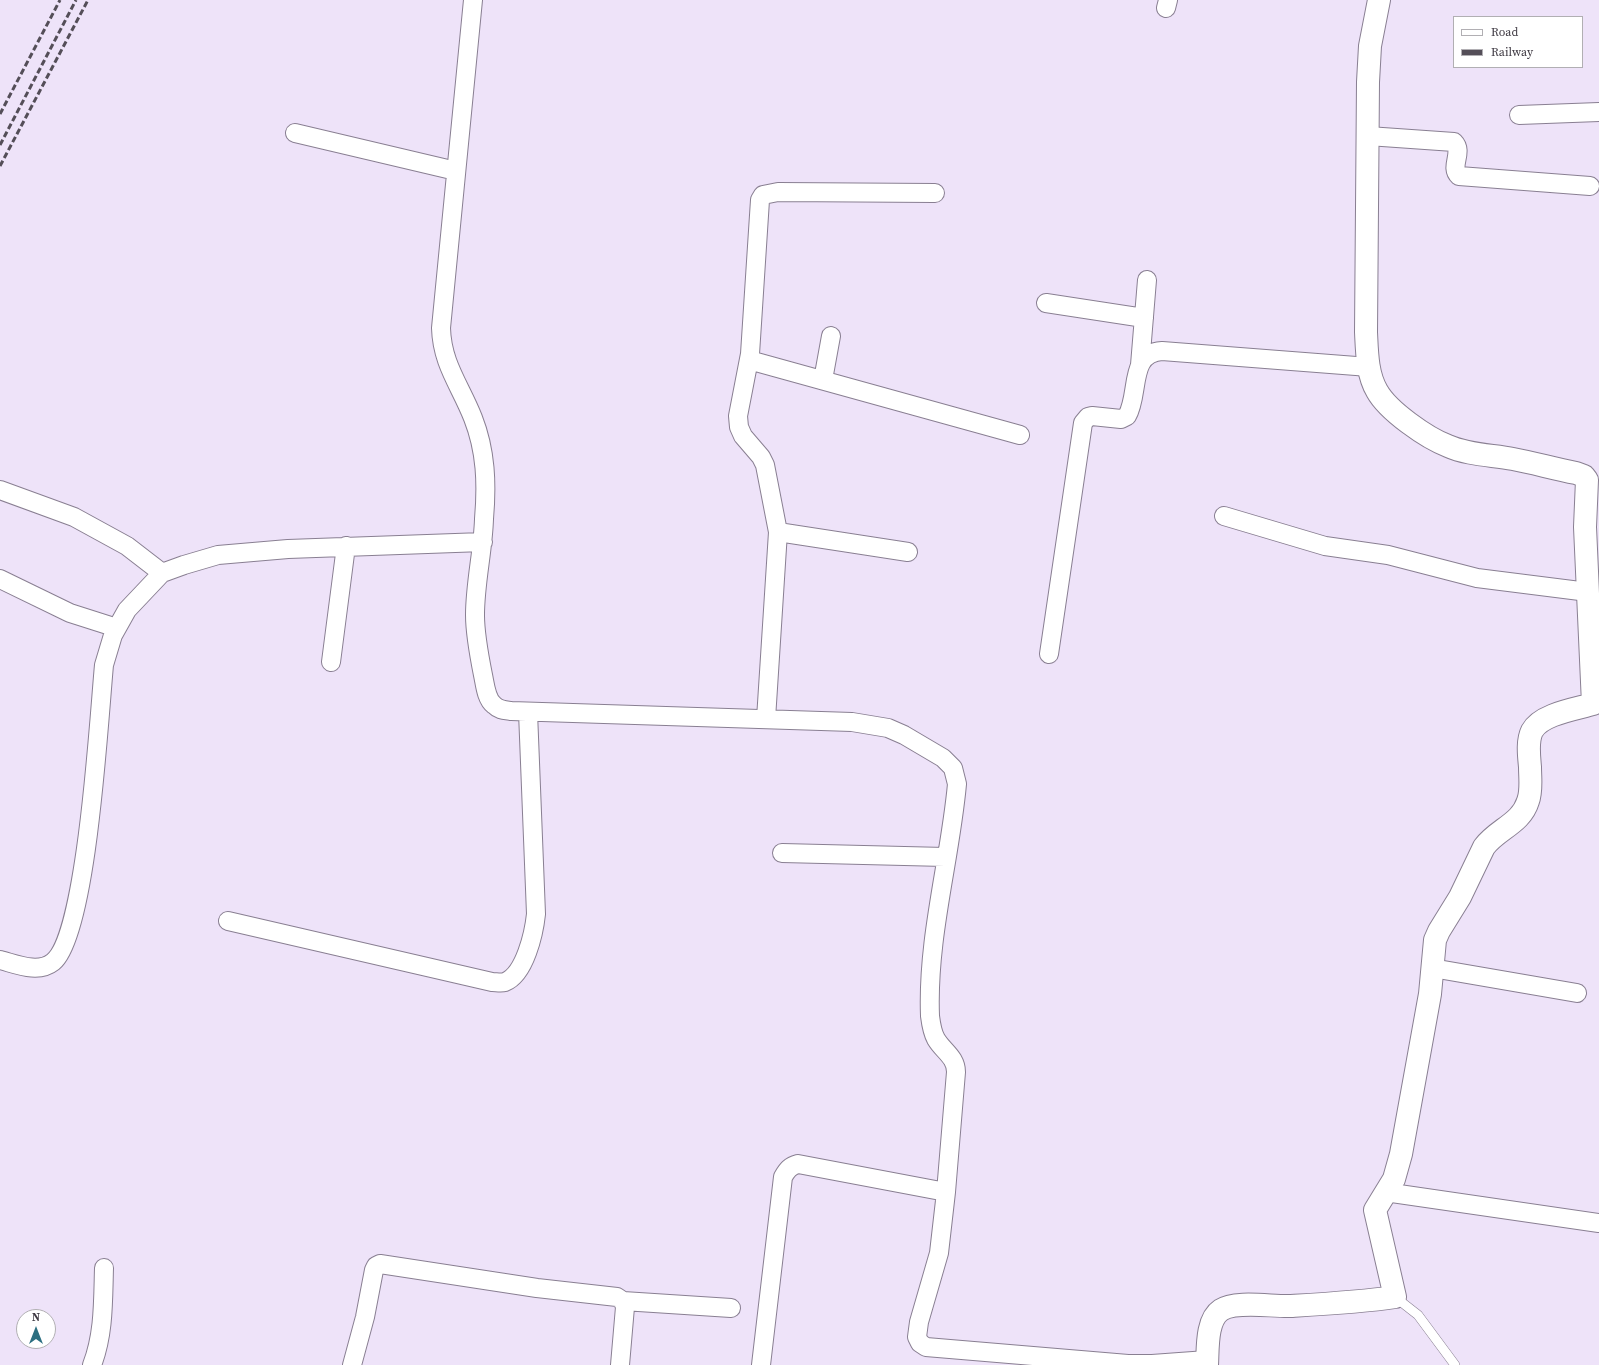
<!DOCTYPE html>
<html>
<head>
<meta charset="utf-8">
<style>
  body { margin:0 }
  #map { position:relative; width:1599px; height:1365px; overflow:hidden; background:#eee3f9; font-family:"Source Serif 4",serif }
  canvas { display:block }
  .legend { position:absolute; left:1453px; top:16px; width:130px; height:52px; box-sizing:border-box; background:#fff; border:1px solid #b1afb3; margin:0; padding:5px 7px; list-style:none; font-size:12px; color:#3d3841 }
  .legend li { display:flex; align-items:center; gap:8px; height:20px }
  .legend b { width:20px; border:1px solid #b1afb3 }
  .north { position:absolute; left:16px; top:1309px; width:40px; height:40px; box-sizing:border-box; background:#fff; border:1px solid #b1afb3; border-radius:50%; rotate:0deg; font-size:11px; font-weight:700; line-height:16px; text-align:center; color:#3d3841 }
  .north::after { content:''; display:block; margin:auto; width:14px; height:18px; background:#2c6f81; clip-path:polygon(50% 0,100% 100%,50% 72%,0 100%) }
</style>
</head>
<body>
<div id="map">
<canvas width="1599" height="1365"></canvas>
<ul class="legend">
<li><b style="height:5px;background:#fff"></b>Road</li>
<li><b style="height:5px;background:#544e58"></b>Railway</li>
</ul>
<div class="north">N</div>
</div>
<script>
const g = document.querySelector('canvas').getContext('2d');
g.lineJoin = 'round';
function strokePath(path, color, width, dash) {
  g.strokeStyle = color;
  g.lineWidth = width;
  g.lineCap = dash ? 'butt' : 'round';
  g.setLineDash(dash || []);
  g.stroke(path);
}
const service = new Path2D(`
  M 1395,1297 L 1418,1315 L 1455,1365`);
const minor = new Path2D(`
  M 473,0 L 441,328 C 442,364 460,385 473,418 C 486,451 487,484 484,519 C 483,551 475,583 475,615 C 475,635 479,655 483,675 C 485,684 486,699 494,705 C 499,710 504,710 511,711 L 852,722 L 888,728 L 904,735 L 943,758 L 953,768 L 957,784 C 950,861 927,937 930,1016 C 931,1024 932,1032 936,1039 C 943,1051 956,1057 956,1072 L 946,1192 L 939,1253 L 919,1322 L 917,1337 L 920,1343 L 926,1347 L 1128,1364 L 1152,1364 L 1207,1360
  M 1166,8 L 1168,0
  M 1519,115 L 1599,112
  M 295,133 L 456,171
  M 1368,136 L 1454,142 C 1464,152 1449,167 1459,176 L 1590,186
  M 1046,303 L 1144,318
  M 749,360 L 1020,435
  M 1140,365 L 1147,280
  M 823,380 L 831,336
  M 0,490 L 74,517 L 127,546 L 162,573
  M 1224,516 L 1325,546 L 1388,555 L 1477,578 L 1588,592
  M 778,532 L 908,552
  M 0,579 L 70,613 L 117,628
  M 1049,654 L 1083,423 L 1088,417 L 1092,416 L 1121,419 L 1127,416 C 1140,394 1128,353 1162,351 L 1369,367
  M 331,662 L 346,546
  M 766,719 L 778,532 L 765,465 L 761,457 L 743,436 L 739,427 L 738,416 L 750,354 L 760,200 L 763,195 L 778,192 L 935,193
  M 782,853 L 945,857
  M 228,921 L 492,982 C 496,982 501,983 505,982 C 525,974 534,933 536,914 L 528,712
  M 0,960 C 16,964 38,974 53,962 C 87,935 99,717 104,665 L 113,635 L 127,610 L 162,573 L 184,565 L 218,555 L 288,549 L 483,542
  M 1432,968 L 1577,993
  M 1385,1192 L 1599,1223
  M 623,1301 L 731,1308
  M 92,1365 C 104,1334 103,1301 104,1268
  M 352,1365 L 365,1317 L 374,1270 L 376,1266 L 380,1264 L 537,1288 L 617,1297 L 623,1301 L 625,1307 L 620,1365
  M 761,1365 L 783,1177 C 787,1170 790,1166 798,1164 L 946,1192`);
const tertiary = new Path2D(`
  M 1207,1365 C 1208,1349 1206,1320 1221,1310 C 1236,1300 1273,1307 1291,1306 C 1325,1304 1361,1302 1395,1297 L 1375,1210 L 1394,1179 L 1401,1154 L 1430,994 L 1435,940 L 1439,931 L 1460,897 L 1484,847 C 1497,829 1521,824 1528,801 C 1532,791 1530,778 1530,767 C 1529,756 1527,741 1532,731 C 1541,714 1576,709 1593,704 L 1585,527 L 1587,480 L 1584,476 L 1576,473 C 1555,469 1534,463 1513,459 C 1492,455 1468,455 1448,446 C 1427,438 1388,411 1377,391 C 1367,374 1367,352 1366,332 L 1368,82 L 1370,46 L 1379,0`);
strokePath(service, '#897f92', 10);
strokePath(minor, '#897f92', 20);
strokePath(tertiary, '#897f92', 24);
strokePath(service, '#fff', 9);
strokePath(minor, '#fff', 18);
strokePath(tertiary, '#fff', 22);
strokePath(new Path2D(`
  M 0,114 L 60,0
  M 0,145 L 76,0
  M 0,166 L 88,0`), '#544e58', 3, [6, 3]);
</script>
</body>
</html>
